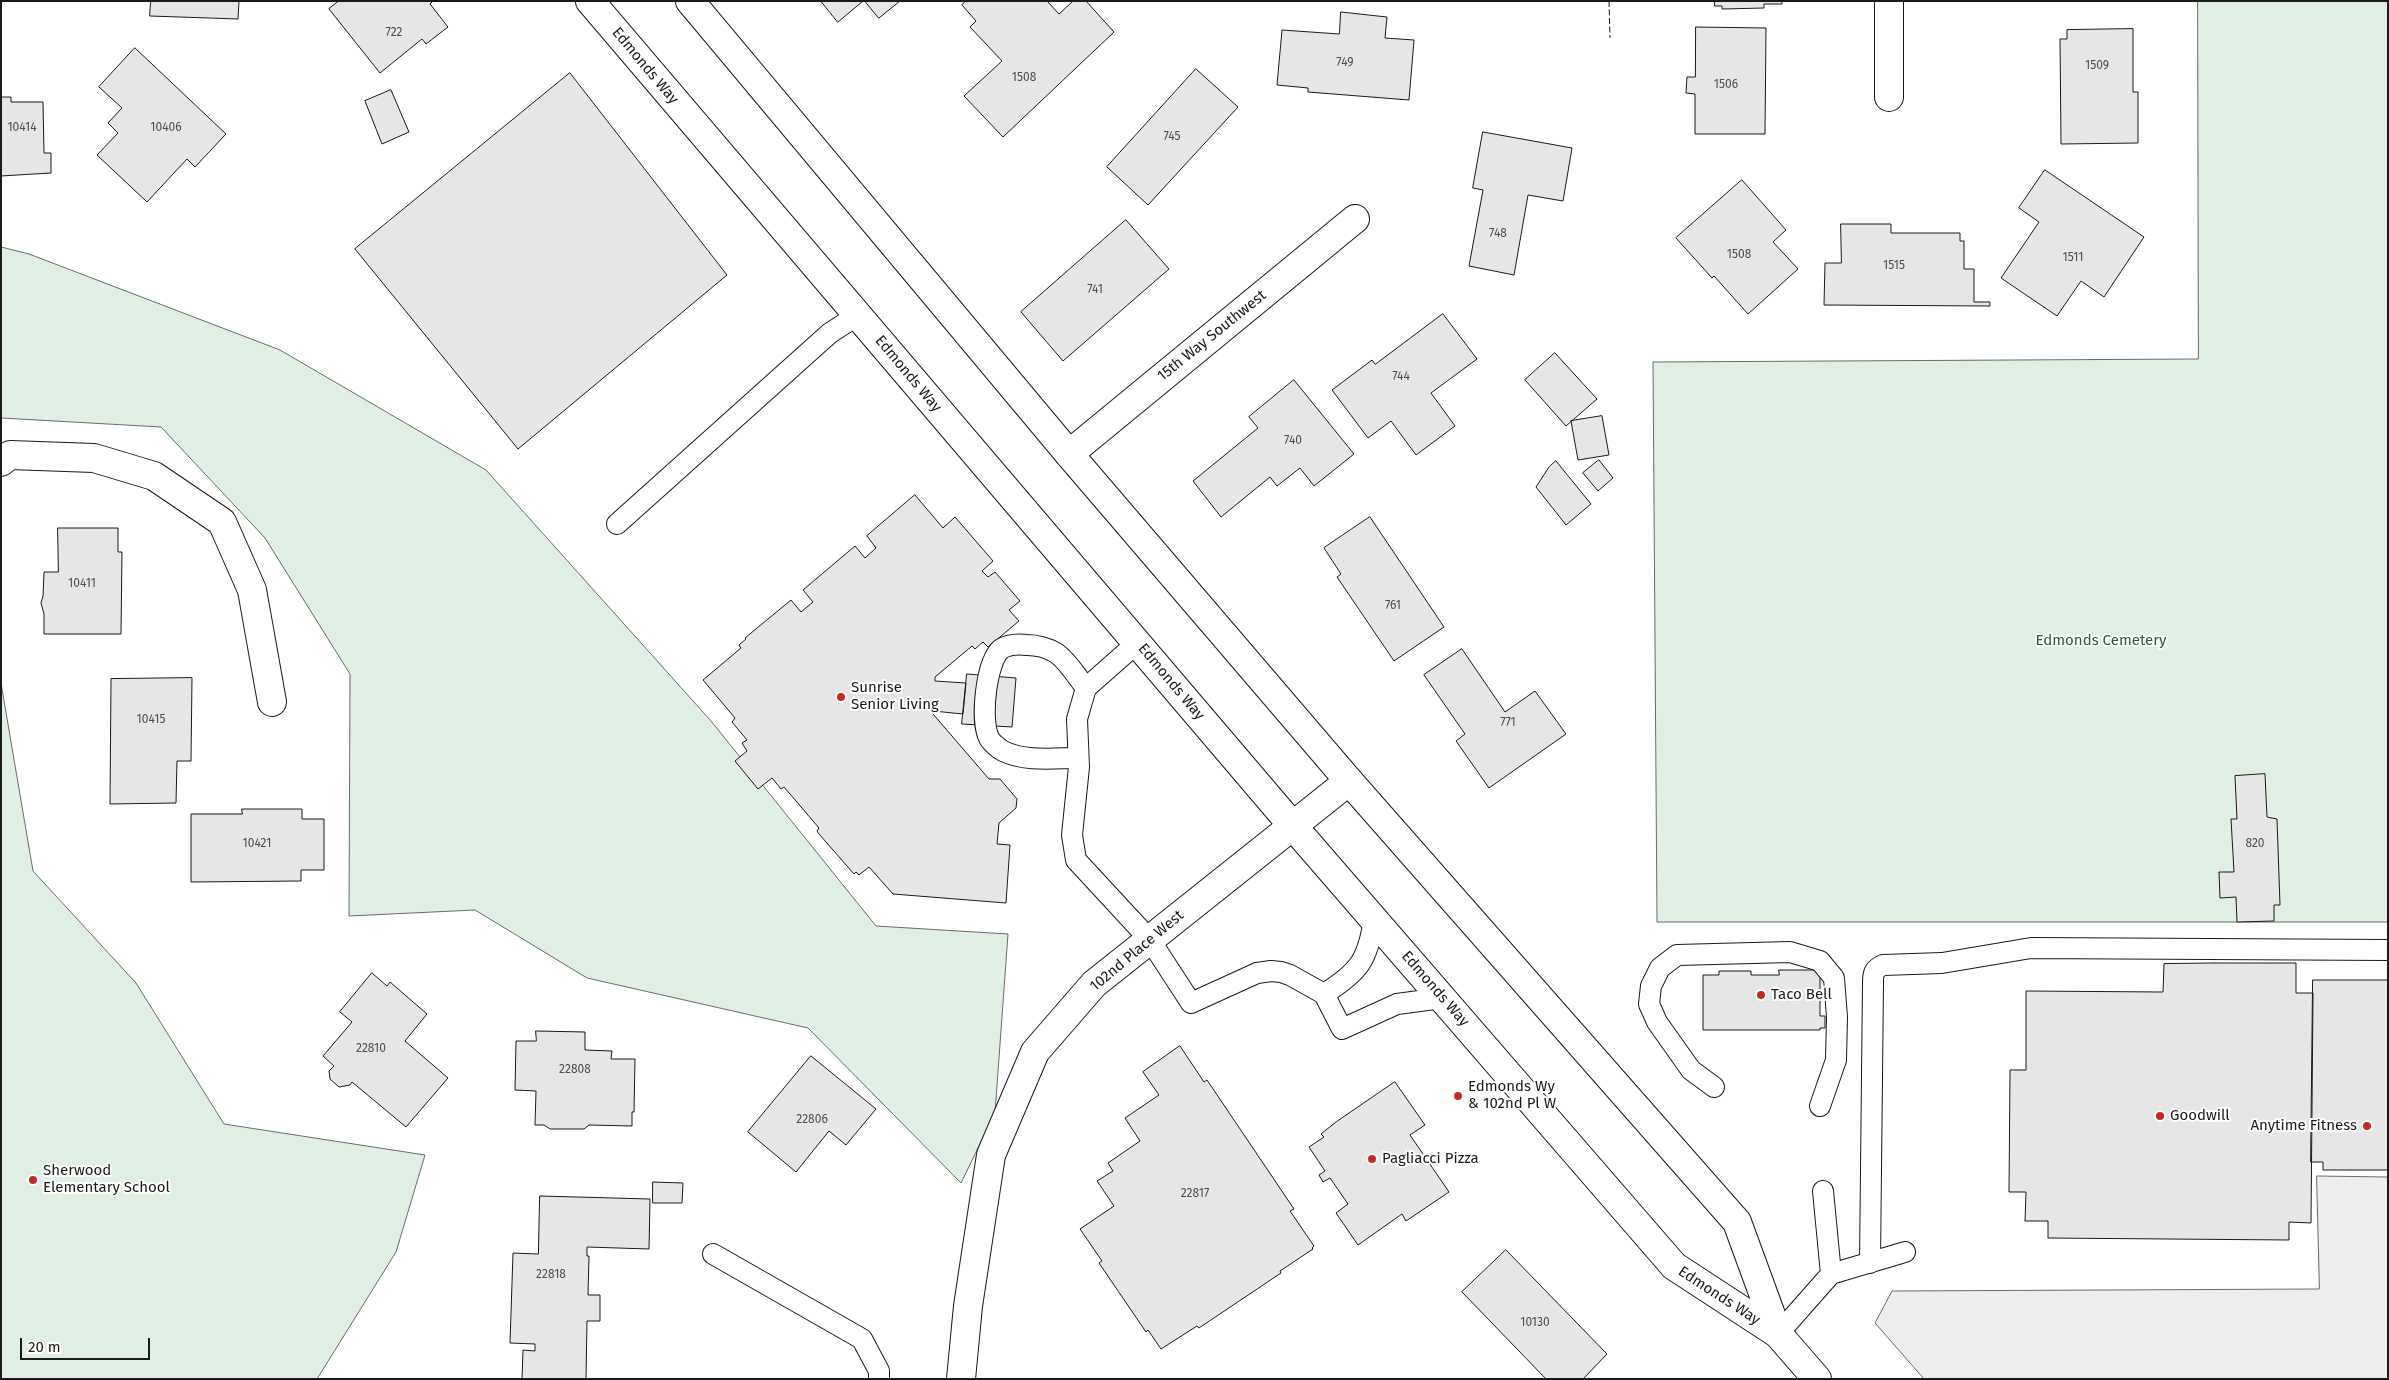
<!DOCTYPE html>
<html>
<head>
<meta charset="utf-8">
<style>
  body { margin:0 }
  #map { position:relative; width:2389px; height:1380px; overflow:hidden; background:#fff; font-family:"Fira Sans",sans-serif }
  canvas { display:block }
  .frame { position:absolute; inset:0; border:2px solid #1a1a1a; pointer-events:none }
  .scale { position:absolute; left:20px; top:1338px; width:130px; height:22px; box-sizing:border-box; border:2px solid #1a1a1a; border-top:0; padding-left:6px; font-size:15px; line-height:18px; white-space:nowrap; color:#1a1a1a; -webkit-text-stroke:4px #fff; paint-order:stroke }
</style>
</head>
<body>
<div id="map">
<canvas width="2389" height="1380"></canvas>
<div class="frame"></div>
<div class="scale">20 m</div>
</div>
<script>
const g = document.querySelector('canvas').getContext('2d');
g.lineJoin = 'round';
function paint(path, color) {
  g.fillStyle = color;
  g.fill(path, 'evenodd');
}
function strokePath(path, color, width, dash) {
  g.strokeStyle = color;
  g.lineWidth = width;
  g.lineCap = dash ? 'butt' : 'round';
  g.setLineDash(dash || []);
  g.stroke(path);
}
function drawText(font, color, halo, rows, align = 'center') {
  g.font = font + ' "Fira Sans",sans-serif';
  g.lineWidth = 4;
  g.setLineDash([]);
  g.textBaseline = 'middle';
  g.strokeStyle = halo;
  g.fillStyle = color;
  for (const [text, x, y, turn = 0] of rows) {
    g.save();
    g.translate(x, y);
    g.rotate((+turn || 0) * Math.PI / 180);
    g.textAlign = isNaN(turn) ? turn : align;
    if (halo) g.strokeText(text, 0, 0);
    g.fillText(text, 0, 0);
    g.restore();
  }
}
const green = new Path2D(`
  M 2198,1 L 2388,1 L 2388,922 L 1657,922 L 1653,362 L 2198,359 Z
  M 1,247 L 29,254 L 280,350 L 486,470 L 711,721 L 876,926 L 1008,934 L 995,1113 L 961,1183 L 808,1028 L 587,978 L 475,910 L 349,916 L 350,674 L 265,538 L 161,427 L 1,418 Z
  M 1,683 L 33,871 L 136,983 L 224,1124 L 425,1155 L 396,1252 L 317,1379 L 1,1379 Z`);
paint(green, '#e0efe3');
strokePath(green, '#6a6a6a', 1);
const parking = new Path2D(`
  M 2317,1176 L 2388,1177 L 2388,1379 L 1924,1379 L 1875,1323 L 1892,1291 L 2319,1289 Z`);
paint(parking, '#ededed');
strokePath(parking, '#6a6a6a', 1);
const building = new Path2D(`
  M 151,1 L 239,1 L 238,19 L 150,16 Z
  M 339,1 L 433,1 L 430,4 L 448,27 L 426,44 L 422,39 L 380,73 L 329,9 Z
  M 821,1 L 863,1 L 838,22 Z
  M 865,1 L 900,1 L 879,18 Z
  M 966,1 L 1047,1 L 1059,14 L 1073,1 L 1086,1 L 1114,32 L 1003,137 L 964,96 L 1002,61 L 970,27 L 976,21 L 962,5 Z
  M 1715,1 L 1782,1 L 1782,4 L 1764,4 L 1764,8 L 1722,9 L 1722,6 L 1715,6 Z
  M 1341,12 L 1387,17 L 1385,38 L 1414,40 L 1409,100 L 1308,92 L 1308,88 L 1277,85 L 1282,30 L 1339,34 Z
  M 1696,27 L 1766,28 L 1765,134 L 1695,134 L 1695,94 L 1686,93 L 1687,77 L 1695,77 Z
  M 2133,29 L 2133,92 L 2138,92 L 2138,143 L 2061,144 L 2060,39 L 2067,39 L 2067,30 Z
  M 135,48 L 226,134 L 195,167 L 187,159 L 147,202 L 97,155 L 118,133 L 108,123 L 122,108 L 99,87 Z
  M 1196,69 L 1238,107 L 1148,205 L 1107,167 Z
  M 570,73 L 727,275 L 518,449 L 355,249 Z
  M 391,90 L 409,132 L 382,144 L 365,101 Z
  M 1,97 L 11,97 L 11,102 L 43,102 L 44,153 L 51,153 L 51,173 L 1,176 Z
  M 1483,132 L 1572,148 L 1563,201 L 1528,195 L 1514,275 L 1469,266 L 1483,190 L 1473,188 Z
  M 2045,170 L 2144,237 L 2104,297 L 2081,281 L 2057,316 L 2001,278 L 2039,222 L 2019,208 Z
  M 1742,180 L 1786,230 L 1773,242 L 1798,269 L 1748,314 L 1714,276 L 1712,278 L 1676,238 Z
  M 1126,220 L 1169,269 L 1063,361 L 1021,312 Z
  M 1841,224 L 1891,224 L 1891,233 L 1960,233 L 1960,241 L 1964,241 L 1964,269 L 1974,269 L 1974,302 L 1990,302 L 1990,306 L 1824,305 L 1825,263 L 1841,263 Z
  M 1443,314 L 1477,359 L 1431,393 L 1455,426 L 1416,455 L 1391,421 L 1368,438 L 1332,390 L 1372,360 L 1375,364 Z
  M 1555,353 L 1597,399 L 1566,426 L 1525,380 Z
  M 1294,380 L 1354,454 L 1314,486 L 1300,468 L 1277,486 L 1270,477 L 1221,517 L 1193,481 L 1258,428 L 1249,417 Z
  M 1602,416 L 1609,455 L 1578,460 L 1571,421 Z
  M 1599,460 L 1613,478 L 1598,491 L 1583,473 Z
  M 1556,461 L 1591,504 L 1566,525 L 1536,487 L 1549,467 Z
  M 915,495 L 943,528 L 955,517 L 993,561 L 982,571 L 988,577 L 995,572 L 1020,601 L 1009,610 L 1019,621 L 988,647 L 983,642 L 975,649 L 972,646 L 935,677 L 935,681 L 966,683 L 963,714 L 933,711 L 933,714 L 989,779 L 1000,779 L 1017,799 L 1016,808 L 999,823 L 997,844 L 1010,845 L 1006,903 L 893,894 L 869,867 L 859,875 L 856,872 L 854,874 L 819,834 L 817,831 L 819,828 L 784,787 L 781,789 L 772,778 L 758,789 L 735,761 L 747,751 L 742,743 L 747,740 L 732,722 L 735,718 L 703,680 L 741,648 L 739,645 L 746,639 L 745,638 L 791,600 L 801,612 L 813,602 L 803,590 L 855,546 L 865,558 L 876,548 L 867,536 Z
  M 1370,517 L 1444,627 L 1394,661 L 1337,577 L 1341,574 L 1324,548 Z
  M 58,528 L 118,528 L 118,552 L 122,552 L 121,634 L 44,634 L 44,614 L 41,603 L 43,596 L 44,572 L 58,572 Z
  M 1462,649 L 1505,712 L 1535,691 L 1566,734 L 1489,788 L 1456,741 L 1465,734 L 1424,675 Z
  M 967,674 L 1016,678 L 1012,727 L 962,724 Z
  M 192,678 L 191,761 L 177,761 L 176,803 L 110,804 L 111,679 Z
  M 2265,774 L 2267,817 L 2277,819 L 2280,905 L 2274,905 L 2274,921 L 2237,922 L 2236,897 L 2220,898 L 2219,872 L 2234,872 L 2231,819 L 2237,819 L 2235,776 Z
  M 242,809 L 302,809 L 302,819 L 324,819 L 324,870 L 301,870 L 301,881 L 191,882 L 191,814 L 242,814 Z
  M 2211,963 L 2296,963 L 2296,993 L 2313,993 L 2311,1223 L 2289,1222 L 2289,1240 L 2048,1238 L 2048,1221 L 2025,1221 L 2026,1192 L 2009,1192 L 2010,1070 L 2026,1070 L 2026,991 L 2163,992 L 2164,964 Z
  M 1779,970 L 1820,970 L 1820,1016 L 1825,1016 L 1825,1028 L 1820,1028 L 1820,1030 L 1703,1030 L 1703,975 L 1719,975 L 1719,971 L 1751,971 L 1751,975 L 1779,975 Z
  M 372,973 L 387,986 L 390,982 L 427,1014 L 405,1041 L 448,1078 L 406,1127 L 352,1082 L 350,1085 L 339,1087 L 330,1079 L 329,1071 L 334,1066 L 323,1056 L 352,1022 L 340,1012 Z
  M 2313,980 L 2388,980 L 2388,1170 L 2323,1170 L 2323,1162 L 2311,1162 Z
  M 536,1031 L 585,1032 L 585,1050 L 612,1051 L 611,1059 L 635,1059 L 634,1112 L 632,1112 L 632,1126 L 589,1125 L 584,1129 L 550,1129 L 544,1125 L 535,1125 L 536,1091 L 515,1090 L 516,1041 L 536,1041 Z
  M 1180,1046 L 1204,1082 L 1207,1080 L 1294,1209 L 1290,1211 L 1314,1246 L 1312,1248 L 1313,1249 L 1280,1271 L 1281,1273 L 1199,1328 L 1197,1326 L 1161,1349 L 1148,1330 L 1146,1332 L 1099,1263 L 1102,1261 L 1080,1229 L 1114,1206 L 1097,1181 L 1113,1171 L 1108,1163 L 1140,1141 L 1125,1118 L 1159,1095 L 1143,1072 Z
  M 811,1056 L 876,1109 L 846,1145 L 829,1131 L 796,1172 L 748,1132 Z
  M 1395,1082 L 1425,1125 L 1410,1135 L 1449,1192 L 1406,1221 L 1402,1214 L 1358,1245 L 1336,1213 L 1348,1204 L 1330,1178 L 1323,1182 L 1319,1175 L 1325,1171 L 1309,1147 L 1324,1137 L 1321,1134 L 1336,1122 Z
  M 653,1182 L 683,1183 L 682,1203 L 653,1203 Z
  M 540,1196 L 650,1199 L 649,1249 L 587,1247 L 587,1256 L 589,1256 L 588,1295 L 600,1295 L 600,1321 L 587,1321 L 586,1379 L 522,1379 L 523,1350 L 535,1351 L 535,1344 L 510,1343 L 513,1253 L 538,1254 Z
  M 1506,1250 L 1607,1354 L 1583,1379 L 1546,1379 L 1462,1292 Z`);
paint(building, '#e6e6e6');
strokePath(building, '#1a1a1a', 1);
const service = new Path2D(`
  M 617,524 L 830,333 L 858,315
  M 1137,643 L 1086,688 L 1077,719 L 1079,767 L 1072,835 L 1076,860 L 1150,940 L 1191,1003 L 1257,973 L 1271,971 L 1281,972 L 1290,975 L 1324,994 L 1342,1029 L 1397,1004 L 1442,998
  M 1078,758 C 1055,758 1025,762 1003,751 C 999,749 991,742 989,738 C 980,720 986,662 1001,649 C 1009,644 1018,644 1027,645 C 1036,645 1048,648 1056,653 C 1067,660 1077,677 1086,688
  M 1324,994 C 1359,972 1368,960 1374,919
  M 1714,1087 L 1691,1070 L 1657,1022 L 1649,1004 L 1651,986 L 1660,968 L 1677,955 L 1790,952 L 1820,961 L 1834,978 L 1837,1017 L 1836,1060 L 1820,1106
  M 1823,1191 L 1831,1274
  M 713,1254 L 862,1339 L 879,1371 L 879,1379
  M 1870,1263 L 1873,983 C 1873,973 1874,969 1883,965 L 1942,963 L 2031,948 L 2388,950
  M 1778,1334 L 1831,1274 L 1905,1252`);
const minor = new Path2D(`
  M 1889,97 L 1889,1
  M 1069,454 L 1355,219
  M 1,462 L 10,455 L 94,458 L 154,476 L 222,522 L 252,590 L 272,702
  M 961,1379 L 968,1306 L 991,1155 L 1035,1052 L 1094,984 L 1349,781`);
const primary = new Path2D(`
  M 590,1 L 1292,825 L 1674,1266 L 1778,1334 L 1817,1379
  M 690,1 L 1069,454 L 1349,781 L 1737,1222 L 1778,1334`);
strokePath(service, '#1a1a1a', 22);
strokePath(minor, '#1a1a1a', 30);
strokePath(primary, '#1a1a1a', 30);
strokePath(service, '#fff', 20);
strokePath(minor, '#fff', 28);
strokePath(primary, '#fff', 28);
strokePath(new Path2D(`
  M 1609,1 L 1610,38`), '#1a1a1a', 1, [6, 2.5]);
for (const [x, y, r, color] of [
  [841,697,5,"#c62828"],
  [1761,995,5,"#c62828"],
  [1458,1096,5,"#c62828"],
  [2160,1116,5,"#c62828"],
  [2367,1126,5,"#c62828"],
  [1372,1159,5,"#c62828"],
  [33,1180,5,"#c62828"]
]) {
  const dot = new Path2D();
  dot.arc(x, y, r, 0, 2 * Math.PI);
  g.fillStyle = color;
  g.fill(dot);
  strokePath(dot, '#fff', 2);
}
drawText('12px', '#4d4d4d', null, [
  ["722",394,33],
  ["749",1345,63],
  ["1509",2097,66],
  ["1508",1024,78],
  ["1506",1726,85],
  ["10414",22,128],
  ["10406",166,128],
  ["745",1172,137],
  ["748",1498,234],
  ["1508",1739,255],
  ["1511",2073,258],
  ["1515",1894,266],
  ["741",1095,290],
  ["744",1401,377],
  ["740",1293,441],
  ["10411",82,584],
  ["761",1393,606],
  ["10415",151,720],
  ["771",1508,723],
  ["10421",257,844],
  ["820",2255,844],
  ["22810",371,1049],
  ["22808",575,1070],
  ["22806",812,1120],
  ["22817",1195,1194],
  ["22818",551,1275],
  ["10130",1535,1323]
]);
drawText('15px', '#1a1a1a', '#fff', [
  ["Edmonds Way",645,66,50],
  ["15th Way Southwest",1212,336,-39],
  ["Edmonds Way",908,374,50],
  ["Edmonds Way",1171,682,50],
  ["102nd Place West",1137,951,-40],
  ["Edmonds Way",1435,989,49],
  ["Edmonds Way",1719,1296,33]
]);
drawText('15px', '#2b5a34', '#fff', [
  ["Edmonds Cemetery",2101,641]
]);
drawText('15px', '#1a1a1a', '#fff', [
  ["Sunrise",851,688],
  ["Senior Living",851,705],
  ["Taco Bell",1771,995],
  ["Edmonds Wy",1468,1087],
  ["& 102nd Pl W",1468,1104],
  ["Goodwill",2170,1116],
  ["Anytime Fitness",2357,1126,"right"],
  ["Pagliacci Pizza",1382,1159],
  ["Sherwood",43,1171],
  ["Elementary School",43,1188]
], 'left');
</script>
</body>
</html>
